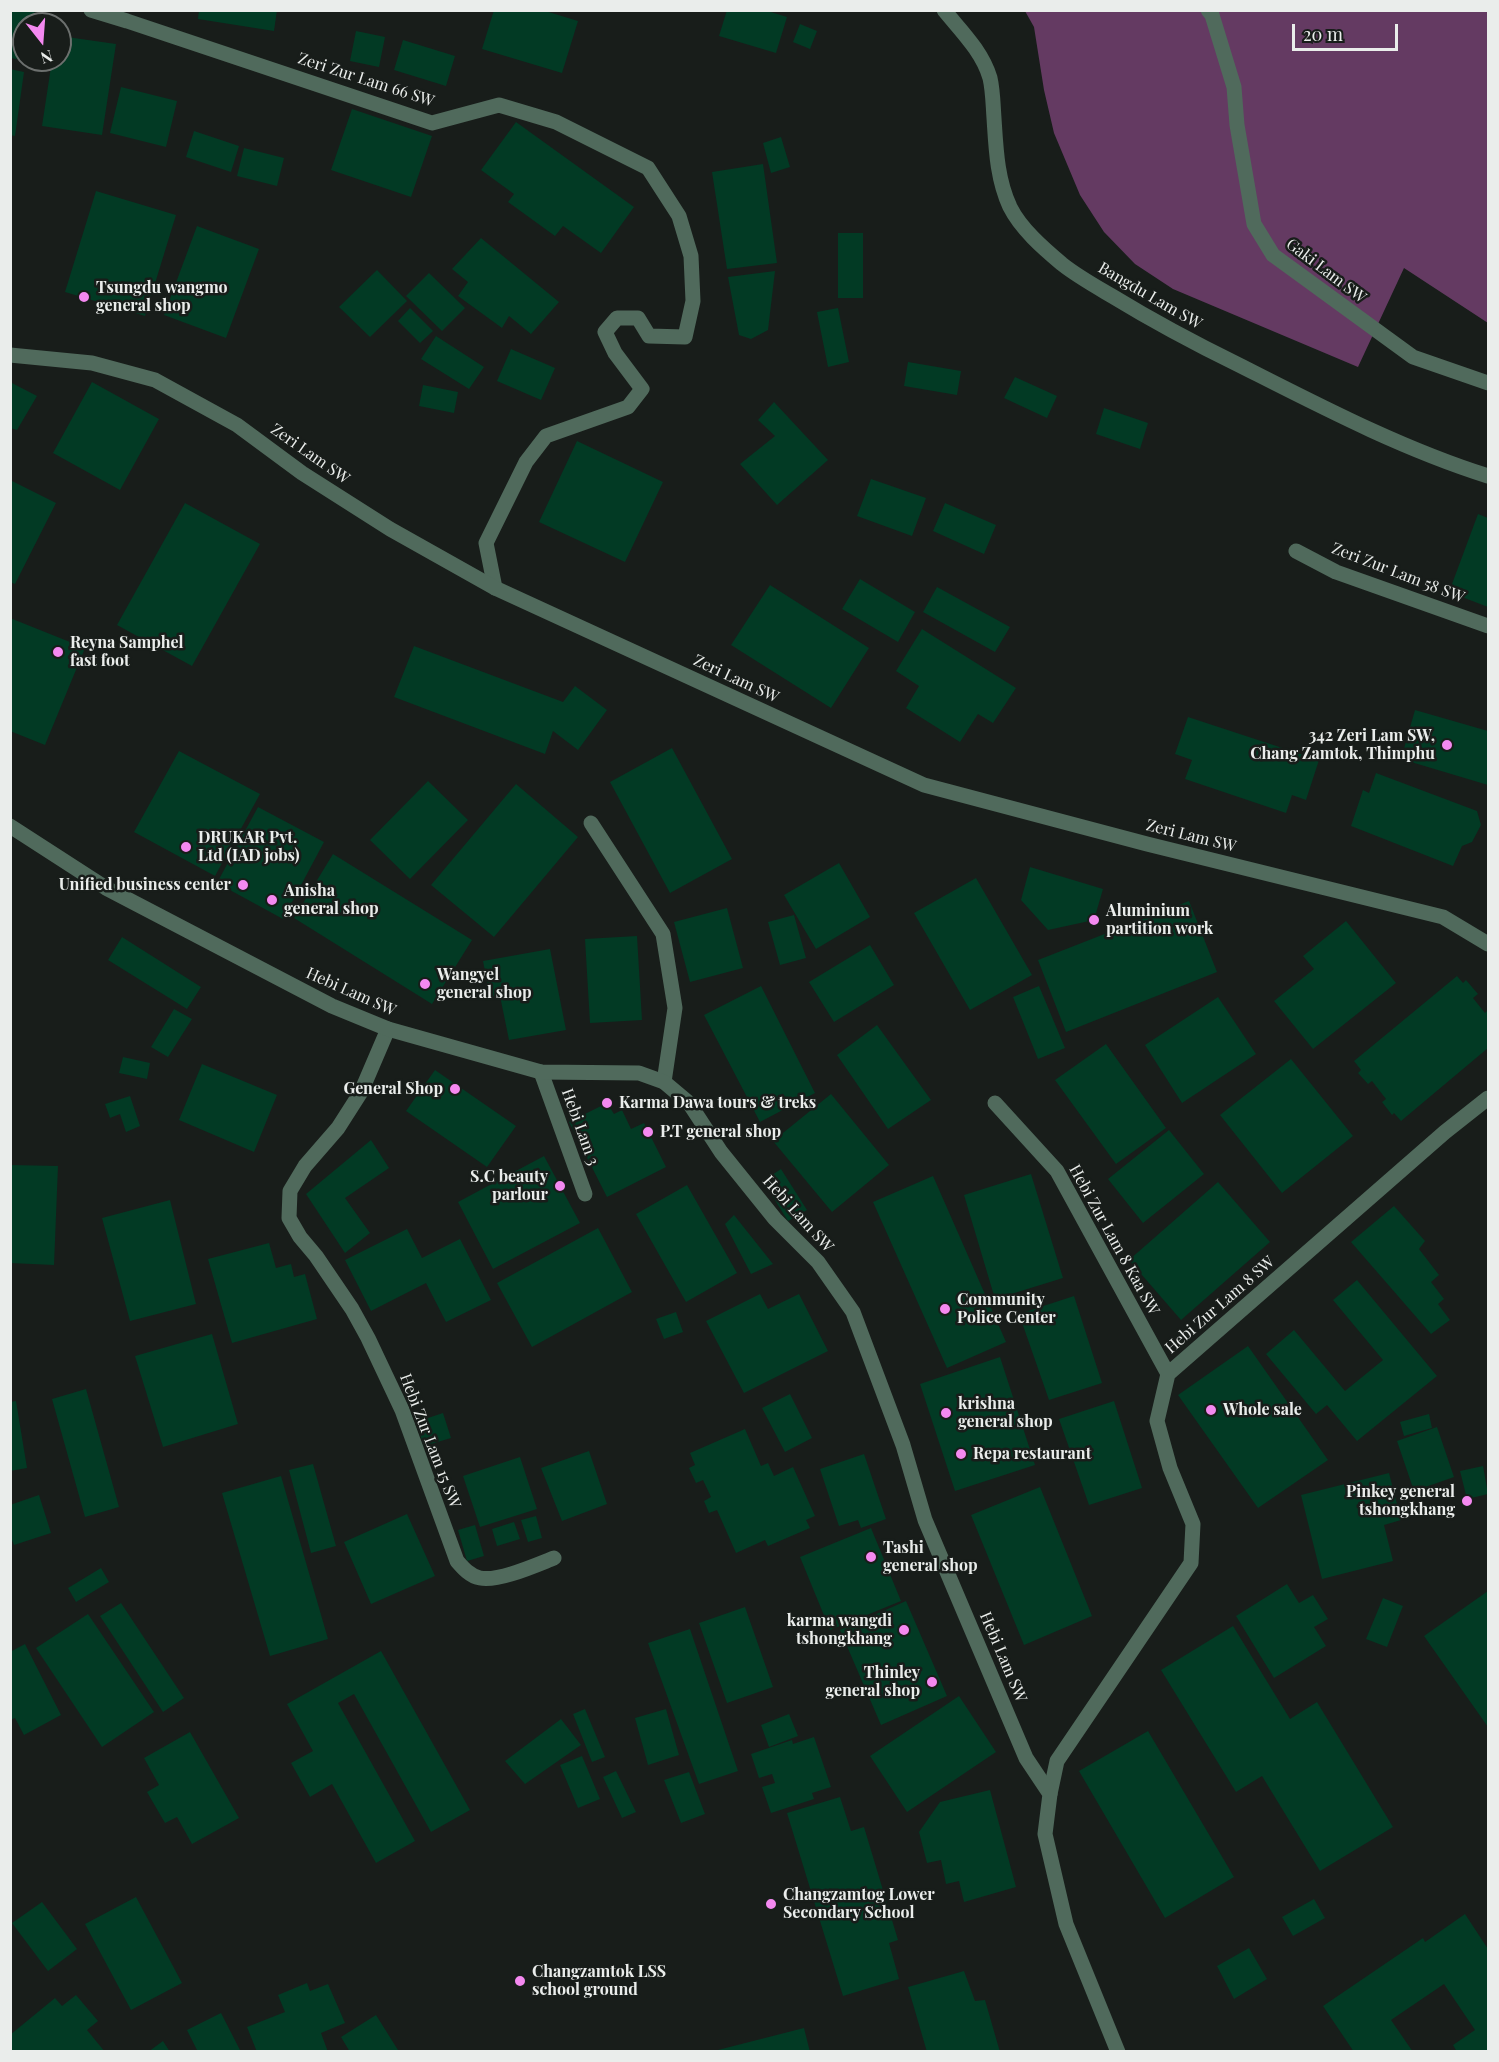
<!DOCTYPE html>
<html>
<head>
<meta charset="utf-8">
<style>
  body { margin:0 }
  #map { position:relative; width:1499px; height:2062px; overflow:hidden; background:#181d1a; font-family:"Playfair Display",serif }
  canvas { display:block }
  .frame { position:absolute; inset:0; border:12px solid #eaedeb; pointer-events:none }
  .north { position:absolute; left:12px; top:12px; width:60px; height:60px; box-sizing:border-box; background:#181d1a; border:2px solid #6c706e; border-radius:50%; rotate:163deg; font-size:16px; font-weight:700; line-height:24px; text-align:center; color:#eaedeb }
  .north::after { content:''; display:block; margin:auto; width:21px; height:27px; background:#f489f0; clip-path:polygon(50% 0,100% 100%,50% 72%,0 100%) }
  .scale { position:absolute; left:1292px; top:24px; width:106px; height:27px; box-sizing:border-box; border:3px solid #eaedeb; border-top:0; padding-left:8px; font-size:18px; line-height:21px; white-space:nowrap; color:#eaedeb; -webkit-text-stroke:4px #181d1a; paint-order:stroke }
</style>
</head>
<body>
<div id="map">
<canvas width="1499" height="2062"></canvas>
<div class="frame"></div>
<div class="north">N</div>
<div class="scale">20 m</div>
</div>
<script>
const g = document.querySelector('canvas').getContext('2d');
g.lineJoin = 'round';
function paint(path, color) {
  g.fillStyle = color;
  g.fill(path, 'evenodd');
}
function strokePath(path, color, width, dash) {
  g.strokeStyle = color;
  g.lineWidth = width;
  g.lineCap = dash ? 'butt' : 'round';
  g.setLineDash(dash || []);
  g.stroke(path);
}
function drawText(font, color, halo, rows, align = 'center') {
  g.font = font + ' "Playfair Display",serif';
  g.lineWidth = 5;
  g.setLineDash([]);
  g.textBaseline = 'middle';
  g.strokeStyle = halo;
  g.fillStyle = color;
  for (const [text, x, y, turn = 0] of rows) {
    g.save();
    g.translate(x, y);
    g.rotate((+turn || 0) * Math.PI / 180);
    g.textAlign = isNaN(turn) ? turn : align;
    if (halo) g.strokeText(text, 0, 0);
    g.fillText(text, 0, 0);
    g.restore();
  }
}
paint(new Path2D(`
  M 1025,11 L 1488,11 L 1488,323 L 1404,268 L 1358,367 L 1173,289 L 1135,264 L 1104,232 L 1080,195 L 1054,133 L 1044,90 L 1034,27 Z`), '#643a62');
paint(new Path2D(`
  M 10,10 L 35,10 L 32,24 L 24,24 L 24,60 L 10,58 Z
  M 199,10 L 277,10 L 274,31 L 198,19 Z
  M 494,10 L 542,10 L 578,21 L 562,73 L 482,49 Z
  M 727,10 L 764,10 L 787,17 L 776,53 L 719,36 Z
  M 800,24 L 817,31 L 810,49 L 793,42 Z
  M 356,31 L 385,37 L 379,67 L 350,61 Z
  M 60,36 L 116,44 L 102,135 L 42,126 L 52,60 L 60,60 Z
  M 403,40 L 455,56 L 446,86 L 394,70 Z
  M 10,69 L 24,72 L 15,136 L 10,135 Z
  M 121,87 L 177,101 L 166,147 L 110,133 Z
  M 352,109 L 432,136 L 411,197 L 331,170 Z
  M 516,122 L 634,207 L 601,253 L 563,226 L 555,236 L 508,202 L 514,194 L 481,170 Z
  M 194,131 L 239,146 L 231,172 L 186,157 Z
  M 781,137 L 790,167 L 771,173 L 763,143 Z
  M 244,148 L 284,158 L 277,186 L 237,176 Z
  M 763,164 L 777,263 L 727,269 L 712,172 Z
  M 96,191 L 176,215 L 145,316 L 65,292 Z
  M 197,226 L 259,249 L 226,338 L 164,315 Z
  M 838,233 L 863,233 L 863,298 L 838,298 Z
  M 481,238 L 559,302 L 531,334 L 509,316 L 502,328 L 458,296 L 468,282 L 452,269 Z
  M 377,270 L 407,301 L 370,337 L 339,307 Z
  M 775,271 L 768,330 L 751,339 L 739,335 L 728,277 Z
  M 429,273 L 465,308 L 442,331 L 406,296 Z
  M 410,308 L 433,331 L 420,343 L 398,321 Z
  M 838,308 L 849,362 L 828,367 L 817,312 Z
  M 436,336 L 484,367 L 469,389 L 421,359 Z
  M 511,349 L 555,368 L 541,400 L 497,381 Z
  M 908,362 L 961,371 L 957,395 L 904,386 Z
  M 1015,377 L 1057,396 L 1047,418 L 1004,398 Z
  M 10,382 L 37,396 L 17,430 L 10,428 Z
  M 92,382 L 159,419 L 120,490 L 53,453 Z
  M 423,385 L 458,392 L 454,413 L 419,406 Z
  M 774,402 L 828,460 L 777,505 L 740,464 L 775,436 L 758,420 Z
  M 1104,408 L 1148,423 L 1140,449 L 1096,434 Z
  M 577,441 L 663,482 L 625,562 L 539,522 Z
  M 871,479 L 926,498 L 912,536 L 857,516 Z
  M 10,480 L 56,503 L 15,584 L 10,582 Z
  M 185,503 L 260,544 L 192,666 L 117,625 Z
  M 945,503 L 996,525 L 984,554 L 933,531 Z
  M 1478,514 L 1488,518 L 1488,607 L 1449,592 Z
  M 860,579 L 915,612 L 898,642 L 842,609 Z
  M 770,585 L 869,648 L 831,708 L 731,645 Z
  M 937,587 L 1010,627 L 995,652 L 923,612 Z
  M 10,618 L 85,648 L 45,745 L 10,731 Z
  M 922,629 L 1016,688 L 993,723 L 978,714 L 960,742 L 906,708 L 919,686 L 896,671 Z
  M 414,646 L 563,702 L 575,686 L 607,710 L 578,750 L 553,731 L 545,754 L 394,697 Z
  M 1415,710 L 1488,731 L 1488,785 L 1401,759 Z
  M 1188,717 L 1319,760 L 1306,800 L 1292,795 L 1286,813 L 1185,779 L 1192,760 L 1175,754 Z
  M 672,748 L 732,859 L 670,893 L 610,782 Z
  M 179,751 L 260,794 L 215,876 L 134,832 Z
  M 1376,773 L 1477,811 L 1481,825 L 1472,842 L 1462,846 L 1453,866 L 1351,826 L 1363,790 L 1369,793 Z
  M 428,781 L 468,820 L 410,879 L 370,840 Z
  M 516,784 L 578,837 L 494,937 L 431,885 Z
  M 258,807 L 324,842 L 283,919 L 217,883 Z
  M 333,854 L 472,940 L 432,1004 L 294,918 Z
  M 839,863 L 870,917 L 816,949 L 784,895 Z
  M 1030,867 L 1103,889 L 1094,920 L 1048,930 L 1021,900 Z
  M 976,878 L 1032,975 L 970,1010 L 914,913 Z
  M 1189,901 L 1217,972 L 1066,1032 L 1038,960 Z
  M 727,908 L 743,968 L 690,982 L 674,922 Z
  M 794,915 L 806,958 L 780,965 L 768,922 Z
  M 1346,921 L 1396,983 L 1313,1049 L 1274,1001 L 1314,969 L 1303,956 Z
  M 637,936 L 642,1020 L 590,1023 L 585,939 Z
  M 122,937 L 201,987 L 187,1009 L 108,960 Z
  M 870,945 L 894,985 L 834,1022 L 809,982 Z
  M 550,949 L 566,1030 L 509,1040 L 500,996 L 490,998 L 483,961 Z
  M 1457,976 L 1463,983 L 1466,980 L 1478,994 L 1473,998 L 1485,1013 L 1488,1010 L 1488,1048 L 1401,1121 L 1394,1113 L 1392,1115 L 1382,1102 L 1386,1099 L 1372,1081 L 1368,1084 L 1358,1073 L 1361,1070 L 1354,1061 Z
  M 761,986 L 815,1093 L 760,1122 L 704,1015 Z
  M 1039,986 L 1065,1048 L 1038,1059 L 1013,997 Z
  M 1218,997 L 1256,1054 L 1182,1103 L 1145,1045 Z
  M 174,1009 L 192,1019 L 168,1057 L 151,1047 Z
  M 877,1025 L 931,1100 L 888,1129 L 837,1055 Z
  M 1106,1044 L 1166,1128 L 1116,1164 L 1055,1080 Z
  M 123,1057 L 150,1063 L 147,1079 L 119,1073 Z
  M 1291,1059 L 1353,1136 L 1282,1193 L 1220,1115 Z
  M 202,1064 L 277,1095 L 254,1152 L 179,1120 Z
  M 435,1070 L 516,1126 L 487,1167 L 406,1111 Z
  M 831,1094 L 889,1165 L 832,1212 L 773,1141 Z
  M 130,1096 L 140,1126 L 126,1132 L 120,1114 L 110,1118 L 105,1104 Z
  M 607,1103 L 614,1114 L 622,1110 L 631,1129 L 644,1123 L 666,1167 L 607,1197 L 569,1122 Z
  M 1169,1130 L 1204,1174 L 1143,1223 L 1108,1179 Z
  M 371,1140 L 389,1168 L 345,1198 L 370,1233 L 345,1253 L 306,1194 Z
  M 544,1156 L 580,1223 L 493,1269 L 458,1202 Z
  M 10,1165 L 58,1166 L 54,1265 L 10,1263 Z
  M 781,1169 L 807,1210 L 788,1221 L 763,1181 Z
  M 1031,1174 L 1063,1278 L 995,1299 L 964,1195 Z
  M 933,1176 L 1006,1342 L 947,1368 L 873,1202 Z
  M 1218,1182 L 1270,1242 L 1181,1320 L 1129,1260 Z
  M 687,1185 L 737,1273 L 686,1302 L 636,1214 Z
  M 170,1200 L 196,1304 L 130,1321 L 102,1218 Z
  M 1394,1206 L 1425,1241 L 1419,1249 L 1439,1275 L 1431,1282 L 1444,1299 L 1438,1304 L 1450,1320 L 1431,1334 L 1351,1242 Z
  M 734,1215 L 773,1264 L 751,1274 L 725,1224 Z
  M 598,1228 L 632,1292 L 532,1347 L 497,1283 Z
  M 407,1229 L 422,1258 L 460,1239 L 491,1300 L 446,1322 L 426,1283 L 371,1311 L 345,1260 Z
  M 269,1243 L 276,1268 L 291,1264 L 294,1277 L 305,1274 L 317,1319 L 232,1343 L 208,1259 Z
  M 1357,1280 L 1437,1376 L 1357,1441 L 1327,1405 L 1316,1414 L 1266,1354 L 1294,1330 L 1345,1391 L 1383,1360 L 1333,1300 Z
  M 760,1294 L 768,1309 L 799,1294 L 828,1351 L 744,1393 L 706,1321 Z
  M 1074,1296 L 1102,1383 L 1049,1400 L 1019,1314 Z
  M 676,1312 L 683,1332 L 664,1339 L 656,1319 Z
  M 212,1334 L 238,1424 L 163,1447 L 135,1356 Z
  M 1248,1346 L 1328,1460 L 1258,1508 L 1178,1395 Z
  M 1000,1357 L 1035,1465 L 955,1491 L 920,1384 Z
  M 86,1389 L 119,1507 L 85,1517 L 52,1399 Z
  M 790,1394 L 812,1438 L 785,1452 L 762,1408 Z
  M 16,1401 L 27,1468 L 10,1471 L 10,1402 Z
  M 1114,1401 L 1142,1488 L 1089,1505 L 1059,1419 Z
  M 443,1413 L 451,1438 L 424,1446 L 416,1422 Z
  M 1429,1414 L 1432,1428 L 1404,1436 L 1400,1422 Z
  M 1437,1427 L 1454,1477 L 1414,1491 L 1397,1441 Z
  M 745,1429 L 761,1466 L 768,1463 L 774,1476 L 793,1467 L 815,1516 L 806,1520 L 810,1528 L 768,1546 L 765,1540 L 736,1553 L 717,1510 L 709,1513 L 704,1501 L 711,1497 L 703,1480 L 696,1483 L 689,1468 L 695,1465 L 690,1453 Z
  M 589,1451 L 607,1504 L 562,1521 L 541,1468 Z
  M 864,1454 L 886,1519 L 861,1528 L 858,1520 L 839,1526 L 820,1469 Z
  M 520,1457 L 537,1509 L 480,1527 L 463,1476 Z
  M 313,1464 L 336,1546 L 311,1553 L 289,1470 Z
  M 1483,1466 L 1488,1494 L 1467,1499 L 1460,1471 Z
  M 1389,1473 L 1401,1520 L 1384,1525 L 1393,1561 L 1322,1579 L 1301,1495 Z
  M 281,1476 L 328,1639 L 270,1656 L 222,1493 Z
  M 1040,1487 L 1092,1616 L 1024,1645 L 971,1515 Z
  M 39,1495 L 51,1533 L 14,1545 L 10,1535 L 10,1505 Z
  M 407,1514 L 435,1576 L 371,1604 L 344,1542 Z
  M 536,1516 L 542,1538 L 528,1542 L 521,1520 Z
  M 514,1522 L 520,1539 L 497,1546 L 492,1529 Z
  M 475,1525 L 484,1556 L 467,1561 L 458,1530 Z
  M 871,1528 L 901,1601 L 830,1630 L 800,1557 Z
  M 101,1568 L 109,1582 L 76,1602 L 68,1588 Z
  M 1287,1584 L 1299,1603 L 1313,1595 L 1328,1619 L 1314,1627 L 1326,1646 L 1274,1678 L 1236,1616 Z
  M 1488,1591 L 1488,1727 L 1424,1636 Z
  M 1383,1598 L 1403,1606 L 1387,1647 L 1366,1639 Z
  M 906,1601 L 947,1696 L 881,1725 L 840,1630 Z
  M 121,1603 L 184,1698 L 163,1712 L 100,1616 Z
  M 745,1607 L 773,1687 L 727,1703 L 699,1623 Z
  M 88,1614 L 154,1712 L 102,1747 L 36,1648 Z
  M 1233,1626 L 1290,1719 L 1317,1702 L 1393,1827 L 1320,1871 L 1262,1776 L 1236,1792 L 1161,1670 Z
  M 690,1629 L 738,1771 L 699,1784 L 648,1643 Z
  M 25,1644 L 61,1715 L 24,1735 L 15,1718 L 10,1720 L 10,1652 Z
  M 381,1651 L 470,1810 L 431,1832 L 354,1694 L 338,1703 L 415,1841 L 376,1863 L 332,1784 L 310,1797 L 291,1763 L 313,1751 L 287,1704 Z
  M 959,1696 L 996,1752 L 907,1812 L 870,1756 Z
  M 585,1709 L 605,1757 L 592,1762 L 573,1714 Z
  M 666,1709 L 679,1755 L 648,1765 L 635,1718 Z
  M 789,1714 L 798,1736 L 769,1747 L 761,1725 Z
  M 561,1719 L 581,1745 L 525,1784 L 505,1761 Z
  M 1148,1731 L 1234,1877 L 1165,1918 L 1079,1771 Z
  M 190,1732 L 239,1818 L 192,1844 L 177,1817 L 165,1823 L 147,1792 L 159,1785 L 144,1758 Z
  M 814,1737 L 831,1787 L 812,1793 L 814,1799 L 771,1813 L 762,1787 L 775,1783 L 772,1774 L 759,1778 L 751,1754 L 792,1740 L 793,1744 Z
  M 582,1756 L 600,1799 L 578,1808 L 560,1765 Z
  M 616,1771 L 636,1812 L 622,1818 L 603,1777 Z
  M 689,1772 L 705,1814 L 681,1823 L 664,1780 Z
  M 990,1790 L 1016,1887 L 964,1902 L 959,1881 L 946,1884 L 941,1860 L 927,1863 L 919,1832 L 940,1802 Z
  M 840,1797 L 851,1831 L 864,1827 L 898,1940 L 889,1943 L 899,1979 L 843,1996 L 787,1813 Z
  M 136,1897 L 182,1983 L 131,2010 L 85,1924 Z
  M 1314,1899 L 1325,1918 L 1293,1936 L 1282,1917 Z
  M 42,1902 L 77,1949 L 48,1971 L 12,1923 Z
  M 1465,1914 L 1488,1949 L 1488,2052 L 1457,2052 L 1453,2045 L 1475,2030 L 1444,1984 L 1391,2020 L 1413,2052 L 1354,2052 L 1323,2006 L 1423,1938 L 1425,1942 Z
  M 1249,1948 L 1267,1979 L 1234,1999 L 1217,1966 Z
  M 964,1971 L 975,2001 L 985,2000 L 1000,2052 L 927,2052 L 908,1987 Z
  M 307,1983 L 310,1991 L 328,1984 L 345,2023 L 321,2033 L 328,2052 L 257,2052 L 247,2027 L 285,2012 L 278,1995 Z
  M 76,1995 L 98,2021 L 87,2030 L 105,2052 L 10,2052 L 10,2035 L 55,1998 L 62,2006 Z
  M 221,2013 L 241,2052 L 198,2052 L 187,2030 Z
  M 376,2015 L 398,2050 L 350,2052 L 341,2037 Z
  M 804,2028 L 810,2052 L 714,2052 L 714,2051 Z
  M 163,2041 L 170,2052 L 148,2052 Z`), '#023a24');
strokePath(new Path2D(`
  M 591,823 L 663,934 L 675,1008 L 664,1082
  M 541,1072 L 585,1194`), '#506a5c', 15);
strokePath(new Path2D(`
  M 91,10 L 127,21 L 432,123 L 499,105 L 556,122 L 648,168 L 679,216 L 691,256 L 693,301 L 685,337 L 649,336 L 638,318 L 617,318 L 605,332 L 615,353 L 642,389 L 628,407 L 546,436 L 526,462 L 486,543 L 495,588
  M 944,10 C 961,31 982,51 990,78 C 993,91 993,105 994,118 C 996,149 997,179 1010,207 C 1021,229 1043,248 1062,264 C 1077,276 1095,286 1112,296 C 1153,321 1196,344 1239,365 C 1320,406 1402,449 1488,476
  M 1208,10 L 1212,15 L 1234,87 L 1237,125 L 1254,224 L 1273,255 L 1413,357 L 1488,383
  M 1296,551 L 1336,572 L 1488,626
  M 388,1029 L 361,1092 L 338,1128 L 305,1166 L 290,1191 L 289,1218 L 300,1237 L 316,1256 L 352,1309 L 368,1338 L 402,1410 L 457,1561 C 463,1568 470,1576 480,1578 C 498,1582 536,1565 554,1558
  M 995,1103 L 1057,1171 L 1168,1374
  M 1050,1794 L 1057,1761 L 1191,1563 L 1193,1524 L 1170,1468 L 1157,1421 L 1168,1374 L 1445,1132 L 1488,1098`), '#506a5c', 15);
strokePath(new Path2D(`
  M 10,355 L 92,363 L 155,380 L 237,425 L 302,473 L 390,529 L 495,588 L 924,785 L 1147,844 L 1443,917 L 1488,944
  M 10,826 L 106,888 L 332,1006 L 388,1029 L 541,1072 L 639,1073 L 664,1082 L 689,1103 L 721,1152 L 775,1219 L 818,1262 L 853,1312 L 903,1445 L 925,1520 L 1026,1758 L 1050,1794 L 1045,1834 L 1066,1924 L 1118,2052`), '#506a5c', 15);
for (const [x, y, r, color] of [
  [84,297,6,"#f489f0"],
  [58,652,6,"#f489f0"],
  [1447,745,6,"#f489f0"],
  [186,847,6,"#f489f0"],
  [243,885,6,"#f489f0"],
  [272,900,6,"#f489f0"],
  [1094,920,6,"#f489f0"],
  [425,984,6,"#f489f0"],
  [455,1089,6,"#f489f0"],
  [607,1103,6,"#f489f0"],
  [648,1132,6,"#f489f0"],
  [560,1186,6,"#f489f0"],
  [945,1309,6,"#f489f0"],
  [1211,1410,6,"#f489f0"],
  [946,1413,6,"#f489f0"],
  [961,1454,6,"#f489f0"],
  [1467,1501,6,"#f489f0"],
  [871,1557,6,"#f489f0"],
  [904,1630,6,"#f489f0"],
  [932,1682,6,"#f489f0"],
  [771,1904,6,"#f489f0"],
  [520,1981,6,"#f489f0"]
]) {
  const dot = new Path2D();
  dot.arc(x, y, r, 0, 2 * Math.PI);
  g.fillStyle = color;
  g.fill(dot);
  strokePath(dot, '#181d1a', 2);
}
drawText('16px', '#eaedeb', '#181d1a', [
  ["Zeri Zur Lam 66 SW",366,80,18],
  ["Gaki Lam SW",1326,271,37],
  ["Bangdu Lam SW",1150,296,30],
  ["Zeri Lam SW",310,454,35],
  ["Zeri Zur Lam 58 SW",1398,573,21],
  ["Zeri Lam SW",736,679,25],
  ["Zeri Lam SW",1191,836,14],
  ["Hebi Lam SW",351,992,24],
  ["Hebi Lam 3",580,1127,70],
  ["Hebi Lam SW",798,1214,48],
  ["Hebi Zur Lam 8 Kaa SW",1114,1240,61],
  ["Hebi Zur Lam 8 SW",1220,1305,-41],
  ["Hebi Zur Lam 15 SW",430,1441,69],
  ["Hebi Lam SW",1003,1657,67]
]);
drawText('bold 16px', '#eaedeb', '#181d1a', [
  ["Tsungdu wangmo",96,288],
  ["general shop",96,306],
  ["Reyna Samphel",70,643],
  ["fast foot",70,661],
  ["342 Zeri Lam SW,",1435,736,"right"],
  ["Chang Zamtok, Thimphu",1435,754,"right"],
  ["DRUKAR Pvt.",198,838],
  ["Ltd (IAD jobs)",198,856],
  ["Unified business center",231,885,"right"],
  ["Anisha",284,891],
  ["general shop",284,909],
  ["Aluminium",1106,911],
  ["partition work",1106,929],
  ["Wangyel",437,975],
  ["general shop",437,993],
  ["General Shop",443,1089,"right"],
  ["Karma Dawa tours & treks",619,1103],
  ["P.T general shop",660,1132],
  ["S.C beauty",548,1177,"right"],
  ["parlour",548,1195,"right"],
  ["Community",957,1300],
  ["Police Center",957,1318],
  ["krishna",958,1404],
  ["general shop",958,1422],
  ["Whole sale",1223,1410],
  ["Repa restaurant",973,1454],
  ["Pinkey general",1455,1492,"right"],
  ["tshongkhang",1455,1510,"right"],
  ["Tashi",883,1548],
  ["general shop",883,1566],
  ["karma wangdi",892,1621,"right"],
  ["tshongkhang",892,1639,"right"],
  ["Thinley",920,1673,"right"],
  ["general shop",920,1691,"right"],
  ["Changzamtog Lower",783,1895],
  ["Secondary School",783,1913],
  ["Changzamtok LSS",532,1972],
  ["school ground",532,1990]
], 'left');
</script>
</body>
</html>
